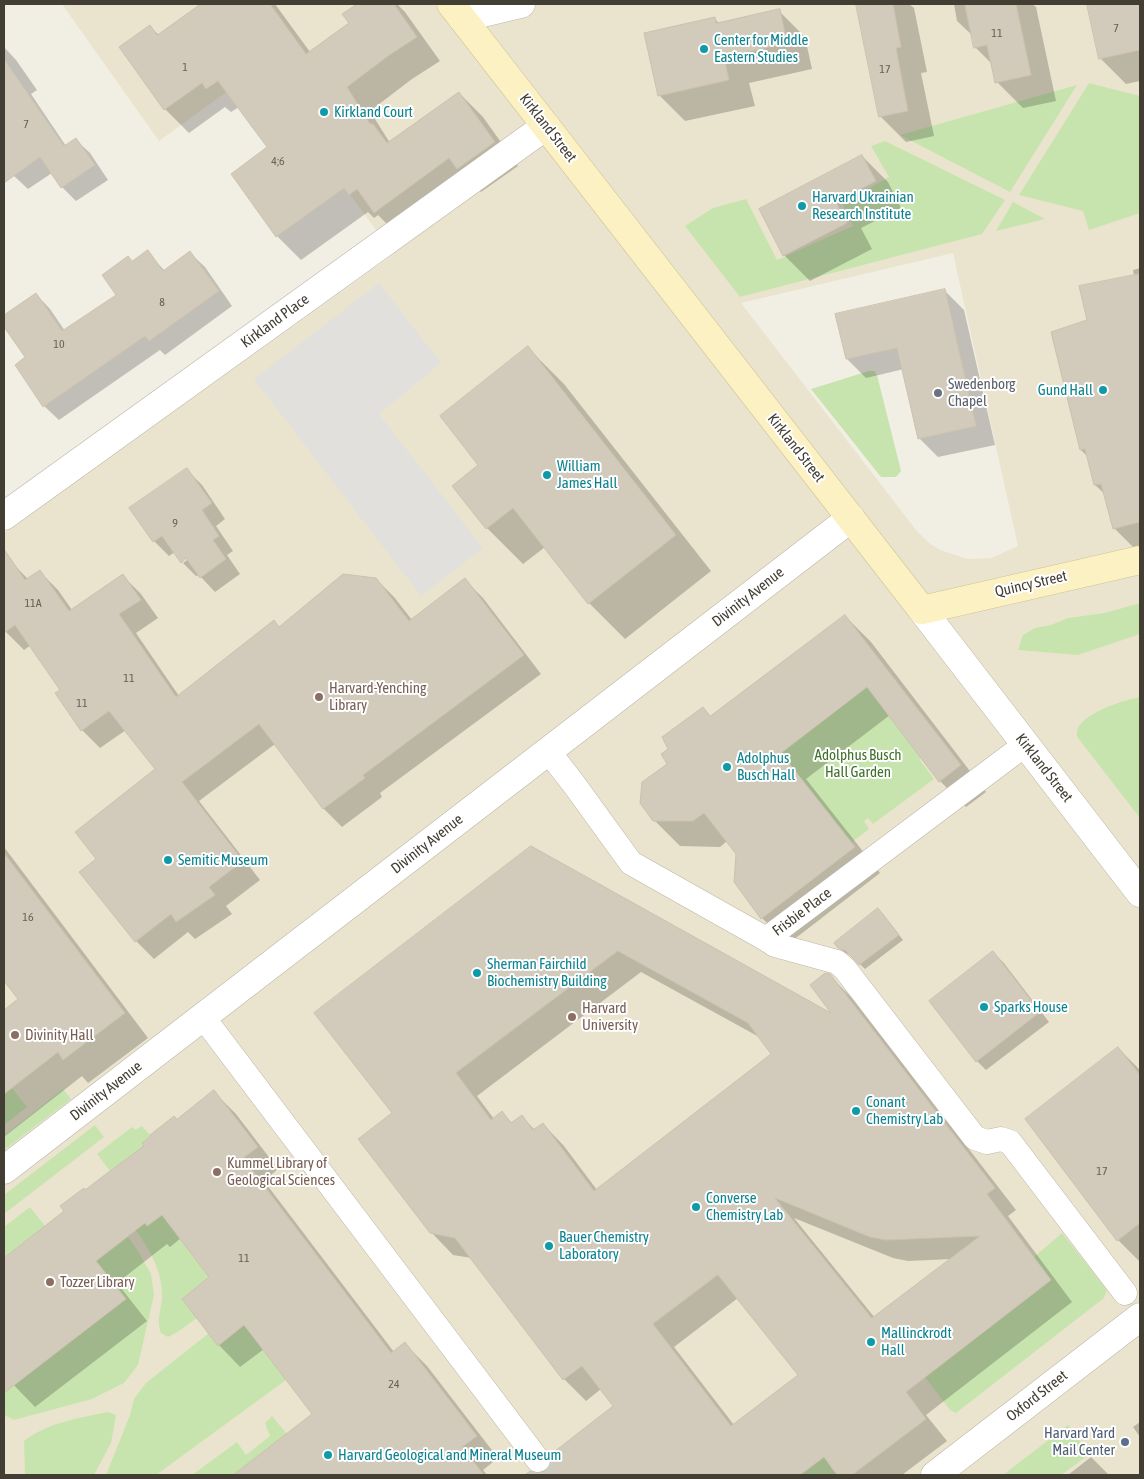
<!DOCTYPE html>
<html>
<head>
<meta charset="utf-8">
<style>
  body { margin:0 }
  #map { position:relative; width:1144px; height:1479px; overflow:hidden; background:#f1eee4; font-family:"Asap Condensed",sans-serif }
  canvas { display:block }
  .frame { position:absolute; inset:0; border:5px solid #433e34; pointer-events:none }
</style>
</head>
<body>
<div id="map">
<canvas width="1144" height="1479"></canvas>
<div class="frame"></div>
</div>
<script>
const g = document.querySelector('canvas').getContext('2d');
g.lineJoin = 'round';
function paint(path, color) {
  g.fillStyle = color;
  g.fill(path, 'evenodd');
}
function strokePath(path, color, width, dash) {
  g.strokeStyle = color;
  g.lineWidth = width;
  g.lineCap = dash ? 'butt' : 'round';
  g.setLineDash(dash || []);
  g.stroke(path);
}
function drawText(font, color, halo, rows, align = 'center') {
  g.font = font + ' "Asap Condensed",sans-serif';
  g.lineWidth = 4;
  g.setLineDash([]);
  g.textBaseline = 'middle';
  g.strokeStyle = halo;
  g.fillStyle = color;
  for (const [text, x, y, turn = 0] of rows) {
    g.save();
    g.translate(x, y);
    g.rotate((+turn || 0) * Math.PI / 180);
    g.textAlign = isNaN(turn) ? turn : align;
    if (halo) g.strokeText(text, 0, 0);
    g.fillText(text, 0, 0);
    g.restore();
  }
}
paint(new Path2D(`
  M 62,4 L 1140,4 L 1140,1475 L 4,1475 L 4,533 L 394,254 L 257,70 L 159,141 ZM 953,253 L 1018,546 L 991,558 L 968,559 L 940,550 L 929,543 L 916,530 L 741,303 Z`), '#eae4ce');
paint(new Path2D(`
  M 1089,83 L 1140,96 L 1140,213 L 1089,230 L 1083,211 L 1019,195 Z
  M 1077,85 L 1010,192 L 900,135 Z
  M 885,141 L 1005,200 L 982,234 L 740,297 L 685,226 L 713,208 L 746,199 L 777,260 L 853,226 L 842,203 L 889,177 L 871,146 Z
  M 1013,202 L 1045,219 L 996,231 Z
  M 869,371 L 874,371 L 877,375 L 901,471 L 896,477 L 881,477 L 811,389 Z
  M 1140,603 L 1140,634 L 1078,655 L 1018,650 L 1023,635 L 1035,628 L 1051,625 L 1068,618 L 1105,613 Z
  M 867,687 L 921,758 L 920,760 L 934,779 L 873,824 L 868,818 L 864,821 L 869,829 L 852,842 L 781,753 Z
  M 1140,697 L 1140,818 L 1078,738 C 1069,716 1125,700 1140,697 Z
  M 12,1088 L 27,1107 L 4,1125 L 4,1094 Z
  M 63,1089 L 71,1099 L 4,1150 L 4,1136 Z
  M 95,1125 L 104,1137 L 4,1214 L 4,1195 Z
  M 142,1126 L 151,1136 L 142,1143 L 144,1146 L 110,1171 L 97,1154 L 132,1127 L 135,1130 Z
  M 30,1207 L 45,1226 L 4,1258 L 4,1227 Z
  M 135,1210 L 147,1226 L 162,1215 L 209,1277 L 182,1299 L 197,1318 L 179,1331 L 168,1337 L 161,1333 C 156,1321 161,1310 162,1298 C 163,1266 144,1241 126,1217 Z
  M 1062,1233 L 1107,1290 L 1104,1298 L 956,1413 L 950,1410 L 925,1377 L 1051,1280 L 1034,1257 Z
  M 128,1237 L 138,1251 L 151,1274 L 154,1295 L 138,1365 L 124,1383 L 92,1399 L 14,1420 L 4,1415 L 4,1375 L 12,1386 L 126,1299 L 96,1261 Z
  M 244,1325 L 286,1380 L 156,1475 L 106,1475 L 130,1415 L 134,1399 L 146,1383 L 209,1333 L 218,1346 Z
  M 108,1412 L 116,1415 L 111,1443 L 94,1475 L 25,1475 L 24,1441 C 49,1422 79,1418 108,1412 Z
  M 272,1416 L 287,1434 L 233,1475 L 192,1475 L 237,1442 L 246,1455 L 270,1436 L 265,1423 Z
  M 1068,1425 L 1090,1454 L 1061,1475 L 1003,1475 Z
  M 824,1457 L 837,1475 L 801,1475 Z`), '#c8e4ae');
paint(new Path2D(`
  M 379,283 L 441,363 L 379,414 L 483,548 L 421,596 L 254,379 Z`), '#e2e0dc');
paint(new Path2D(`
  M 203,4 L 275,4 L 310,52 L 350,23 L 344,15 L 359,4 L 397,4 L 405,12 L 440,61 L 412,79 L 370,111 L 390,143 L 459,93 L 483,117 L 518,166 L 481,192 L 472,183 L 399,236 L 378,215 L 374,218 L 368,212 L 301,260 L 277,236 L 232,174 L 269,148 L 239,107 L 231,112 L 225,107 L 189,133 L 165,109 L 149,26 L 159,35 Z
  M 858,4 L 909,4 L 914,8 L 927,72 L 921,73 L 934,136 L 906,142 L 880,116 Z
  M 954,4 L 1032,4 L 1036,7 L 1056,101 L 1023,108 L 997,82 L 993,65 L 975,47 L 973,36 L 957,21 Z
  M 1088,4 L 1140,4 L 1140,81 L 1126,84 L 1100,58 Z
  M 779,11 L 805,37 L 812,69 L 749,83 L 755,106 L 685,121 L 659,95 L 715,19 L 720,24 Z
  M 4,47 L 16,60 L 37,90 L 31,94 L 66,146 L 76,140 L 90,153 L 108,180 L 76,201 L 62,187 L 52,173 L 28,189 L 14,176 L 4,161 Z
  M 862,156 L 888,182 L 901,208 L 861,228 L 872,249 L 810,281 L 784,255 Z
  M 147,252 L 165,271 L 190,253 L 205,267 L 232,306 L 165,355 L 160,350 L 59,420 L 44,406 L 27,358 L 4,324 L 4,317 L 36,294 L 50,309 L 65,331 L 118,295 L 132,262 Z
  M 1140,268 L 1140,554 L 1114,528 L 1106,495 L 1095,485 L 1088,457 L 1081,450 L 1134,276 L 1133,270 Z
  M 945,291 L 964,310 L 995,445 L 938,457 L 919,438 L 904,369 L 866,378 L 847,359 Z
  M 528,348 L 564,384 L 711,571 L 625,639 L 589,603 L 545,547 L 523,564 L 487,528 L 480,465 Z
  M 187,470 L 202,485 L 225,519 L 216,526 L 233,551 L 227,555 L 240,574 L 215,592 L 199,575 L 196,576 L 183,563 L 192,556 L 191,554 L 183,560 L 183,563 L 175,552 L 169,556 L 154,541 L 131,508 Z
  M 13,564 L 28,579 L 40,572 L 58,590 L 72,610 L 123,576 L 141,594 L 158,618 L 136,633 L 179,696 L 274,622 L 280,628 L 376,579 L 394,597 L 412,620 L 465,580 L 483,598 L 541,674 L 380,793 L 382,797 L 342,827 L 324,809 L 275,744 L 199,801 L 260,880 L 226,906 L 232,914 L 195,939 L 188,932 L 154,959 L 136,941 L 97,859 L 157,769 L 126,730 L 100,748 L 82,730 L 62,690 L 31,645 L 24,650 L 6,632 L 4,629 L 4,570 Z
  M 845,616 L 871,642 L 986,792 L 966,807 L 940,781 L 890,715 L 806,779 L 880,873 L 788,944 L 762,918 L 735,882 L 737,854 L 727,841 L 720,847 L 680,846 L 654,820 L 668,764 L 670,750 L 703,708 L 711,717 Z
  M 4,847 L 148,1038 L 88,1083 L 82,1076 L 4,1137 L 4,1011 L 19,999 L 4,979 Z
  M 531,847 L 835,1017 L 830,976 L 852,998 L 1016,1210 L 1008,1216 L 1072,1302 L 926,1415 L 947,1441 L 902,1475 L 527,1475 L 531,1472 L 539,1475 L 547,1472 L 614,1406 L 601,1389 L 586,1401 L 564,1379 L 472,1258 L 453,1255 L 431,1232 L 394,1114 ZM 641,972 L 761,1038 L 772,1054 L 597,1190 L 564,1146 L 543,1124 L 535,1130 L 522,1117 L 513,1124 L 502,1113 L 494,1119 L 477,1096 ZM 794,1218 L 893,1258 L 908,1261 L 952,1259 L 875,1318 ZM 738,1298 L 799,1375 L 734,1425 L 674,1347 Z
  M 883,914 L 903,940 L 865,969 L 852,956 L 844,952 L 839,947 Z
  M 993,953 L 1003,962 L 1049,1022 L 986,1070 L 977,1061 Z
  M 1118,1048 L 1140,1070 L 1140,1262 L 1118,1240 Z
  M 214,1092 L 236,1114 L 278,1169 L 264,1181 L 394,1352 L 405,1344 L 427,1366 L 498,1458 L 483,1470 L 487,1475 L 235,1475 L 314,1414 L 264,1349 L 240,1367 L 219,1345 L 211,1278 L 181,1238 L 170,1247 L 167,1244 L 117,1283 L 147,1321 L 35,1407 L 8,1379 L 4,1382 L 4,1259 L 66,1212 L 85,1191 Z
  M 1140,1422 L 1140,1437 L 1133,1427 Z
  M 1091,1457 L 1109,1475 L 1068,1475 Z`), '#0003');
const building = new Path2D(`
  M 201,4 L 270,4 L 306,54 L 349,23 L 342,14 L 357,4 L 394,4 L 417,37 L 388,56 L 347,87 L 370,124 L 373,124 L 387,143 L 459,92 L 495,142 L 457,169 L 449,158 L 374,213 L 357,189 L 349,195 L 344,188 L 276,237 L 231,174 L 267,147 L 218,81 L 206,89 L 202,83 L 164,110 L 119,47 L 150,25 L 157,35 Z
  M 856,4 L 893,4 L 901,47 L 896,48 L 908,111 L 879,117 Z
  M 965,4 L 1016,4 L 1031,75 L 995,83 L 987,45 L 974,48 Z
  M 1087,4 L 1140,4 L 1140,50 L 1099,59 Z
  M 780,9 L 787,43 L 724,57 L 729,80 L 658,96 L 644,33 L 715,17 L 716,23 Z
  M 4,59 L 64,146 L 76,138 L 95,165 L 61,188 L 40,157 L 4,183 Z
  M 862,155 L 876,181 L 836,202 L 847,223 L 783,256 L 759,209 Z
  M 148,250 L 163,271 L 190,251 L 219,291 L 149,341 L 145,336 L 43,407 L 15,365 L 25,357 L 4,327 L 4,315 L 36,293 L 62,331 L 116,295 L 102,275 L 128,256 L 132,261 Z
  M 1140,274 L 1140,522 L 1113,529 L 1101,484 L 1094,485 L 1085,449 L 1080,450 L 1051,332 L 1087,320 L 1079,286 Z
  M 945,289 L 976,426 L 918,439 L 897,348 L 846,359 L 835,314 Z
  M 528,346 L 676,535 L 588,604 L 513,508 L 486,529 L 452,486 L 478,465 L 440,416 Z
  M 187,468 L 212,503 L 202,510 L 219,536 L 213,540 L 226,559 L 200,578 L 186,558 L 181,563 L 162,536 L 153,542 L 129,508 Z
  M 4,549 L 25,580 L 40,570 L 69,611 L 123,574 L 141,600 L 119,614 L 176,697 L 274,620 L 279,627 L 343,574 L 376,578 L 409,621 L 465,578 L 524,655 L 363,775 L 365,778 L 323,809 L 259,724 L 182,782 L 243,861 L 209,887 L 215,895 L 176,922 L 171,914 L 135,942 L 79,872 L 96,859 L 75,832 L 155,769 L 109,711 L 81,731 L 55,693 L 60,690 L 15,625 L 4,633 Z
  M 845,615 L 961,765 L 939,782 L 867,687 L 781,753 L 855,847 L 761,919 L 734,882 L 736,854 L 704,813 L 693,821 L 653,821 L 640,803 L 642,782 L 667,764 L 661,754 L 668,749 L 662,737 L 703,707 L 710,716 Z
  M 531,846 L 831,1013 L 810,985 L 825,973 L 830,974 L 995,1188 L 987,1194 L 1051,1280 L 906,1392 L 926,1419 L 852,1475 L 837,1475 L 824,1457 L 800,1475 L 525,1475 L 530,1471 L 539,1474 L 547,1471 L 551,1465 L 550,1455 L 613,1406 L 582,1366 L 563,1380 L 455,1238 L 430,1233 L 358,1139 L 392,1113 L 314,1013 ZM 618,951 L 748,1023 L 771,1054 L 594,1191 L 543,1123 L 533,1130 L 522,1115 L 511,1123 L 502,1111 L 491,1120 L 456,1073 ZM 775,1198 L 870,1237 L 886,1240 L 980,1236 L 872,1318 ZM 718,1275 L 798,1375 L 731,1426 L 653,1324 Z
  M 4,853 L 125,1013 L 63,1060 L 58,1052 L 4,1094 L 4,1010 L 18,999 L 4,981 Z
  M 878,908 L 899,935 L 859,965 L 854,959 L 846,951 L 838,948 L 834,943 Z
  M 993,951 L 1040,1012 L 976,1062 L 929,1001 Z
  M 1118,1047 L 1140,1075 L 1140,1223 L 1117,1241 L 1025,1119 Z
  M 214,1090 L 258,1147 L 243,1158 L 391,1353 L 405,1342 L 477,1436 L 462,1447 L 484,1475 L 233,1475 L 312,1414 L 244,1325 L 218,1346 L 182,1299 L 209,1277 L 162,1215 L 147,1226 L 145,1223 L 96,1261 L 126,1299 L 4,1393 L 4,1258 L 64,1211 L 60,1206 L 84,1188 L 85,1190 L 110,1171 L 144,1146 L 142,1143 L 151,1136 L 150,1135 L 174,1116 L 177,1119 Z`);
paint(building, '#d2caba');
strokePath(building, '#ccc2ae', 1);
strokePath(new Path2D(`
  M 538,1460 L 549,1475`), '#cecbc1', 24, [24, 12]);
const pedestrian = new Path2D(`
  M 548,751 L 573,783 L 631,863 L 766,939 L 1026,744
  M 766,939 L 775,945 L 837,962 L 845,969 L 975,1138 L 987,1142 L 1001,1139 L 1010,1142 L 1125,1293
  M 203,1017 L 538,1460`);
const minor = new Path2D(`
  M 462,18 L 521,4
  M 4,516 L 546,126
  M 4,1170 L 851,518`);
const tertiary = new Path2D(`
  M 922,610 L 1140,893
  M 935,1475 L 1140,1317`);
const secondary = new Path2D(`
  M 451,4 L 922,610 L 1140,560`);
strokePath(pedestrian, '#bcb6a7', 25);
strokePath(minor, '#bcb6a7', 29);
strokePath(tertiary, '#bcb6a7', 29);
strokePath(secondary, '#cfc396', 29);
strokePath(pedestrian, '#fff', 24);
strokePath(minor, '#fff', 28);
strokePath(tertiary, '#fff', 28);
strokePath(secondary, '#fcf1c3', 28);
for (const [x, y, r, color] of [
  [704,49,5,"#0f9aa8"],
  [324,112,5,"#0f9aa8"],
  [802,206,5,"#0f9aa8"],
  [1103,390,5,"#0f9aa8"],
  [938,393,5,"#6b7280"],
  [547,475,5,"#0f9aa8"],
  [319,697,5,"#8d6e63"],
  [727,767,5,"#0f9aa8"],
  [168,860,5,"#0f9aa8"],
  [477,973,5,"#0f9aa8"],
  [984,1007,5,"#0f9aa8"],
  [572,1017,5,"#8d6e63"],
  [15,1035,5,"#8d6e63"],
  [856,1111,5,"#0f9aa8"],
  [217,1172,5,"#8d6e63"],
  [696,1207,5,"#0f9aa8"],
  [549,1246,5,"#0f9aa8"],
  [50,1282,5,"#8d6e63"],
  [871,1342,5,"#0f9aa8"],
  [1125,1442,5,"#5c6f8a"],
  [328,1455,5,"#0f9aa8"]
]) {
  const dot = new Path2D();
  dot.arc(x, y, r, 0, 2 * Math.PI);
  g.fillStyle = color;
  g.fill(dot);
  strokePath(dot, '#fff', 2);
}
drawText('12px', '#676156', null, [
  ["7",1116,28],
  ["11",997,33],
  ["1",185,67],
  ["17",885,69],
  ["7",26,124],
  ["4;6",278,161],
  ["8",162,302],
  ["10",59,344],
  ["9",175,523],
  ["11A",33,603],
  ["11",129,678],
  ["11",82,703],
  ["16",28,917],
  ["17",1102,1171],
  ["11",244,1258],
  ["24",394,1384]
]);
drawText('15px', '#0d838f', '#fff', [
  ["Center for Middle",714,40],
  ["Eastern Studies",714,57],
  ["Kirkland Court",334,112],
  ["Harvard Ukrainian",812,197],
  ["Research Institute",812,214],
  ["Gund Hall",1093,390,"right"],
  ["William",557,466],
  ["James Hall",557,483],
  ["Adolphus",737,758],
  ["Busch Hall",737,775],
  ["Semitic Museum",178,860],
  ["Sherman Fairchild",487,964],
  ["Biochemistry Building",487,981],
  ["Sparks House",994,1007],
  ["Conant",866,1102],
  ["Chemistry Lab",866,1119],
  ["Converse",706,1198],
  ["Chemistry Lab",706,1215],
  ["Bauer Chemistry",559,1237],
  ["Laboratory",559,1254],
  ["Mallinckrodt",881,1333],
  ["Hall",881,1350],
  ["Harvard Geological and Mineral Museum",338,1455]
], 'left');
drawText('15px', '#433e34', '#fff', [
  ["Kirkland Street",548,128,52],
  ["Kirkland Place",275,321,-36],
  ["Kirkland Street",796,448,52],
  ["Quincy Street",1031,584,-13],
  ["Divinity Avenue",748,597,-38],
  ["Kirkland Street",1044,768,52],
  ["Divinity Avenue",427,844,-38],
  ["Frisbie Place",802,912,-37],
  ["Divinity Avenue",106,1091,-38],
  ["Oxford Street",1037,1396,-38]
]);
drawText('15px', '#5b616d', '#fff', [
  ["Swedenborg",948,384],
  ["Chapel",948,401]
], 'left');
drawText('15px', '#785e54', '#fff', [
  ["Harvard-Yenching",329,688],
  ["Library",329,705],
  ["Harvard",582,1008],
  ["University",582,1025],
  ["Divinity Hall",25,1035],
  ["Kummel Library of",227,1163],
  ["Geological Sciences",227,1180],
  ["Tozzer Library",60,1282]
], 'left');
drawText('15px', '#41712b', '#fff', [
  ["Adolphus Busch",858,755],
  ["Hall Garden",858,772]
]);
drawText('15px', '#4e5e75', '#fff', [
  ["Harvard Yard",1115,1433],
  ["Mail Center",1115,1450]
], 'right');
</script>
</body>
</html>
